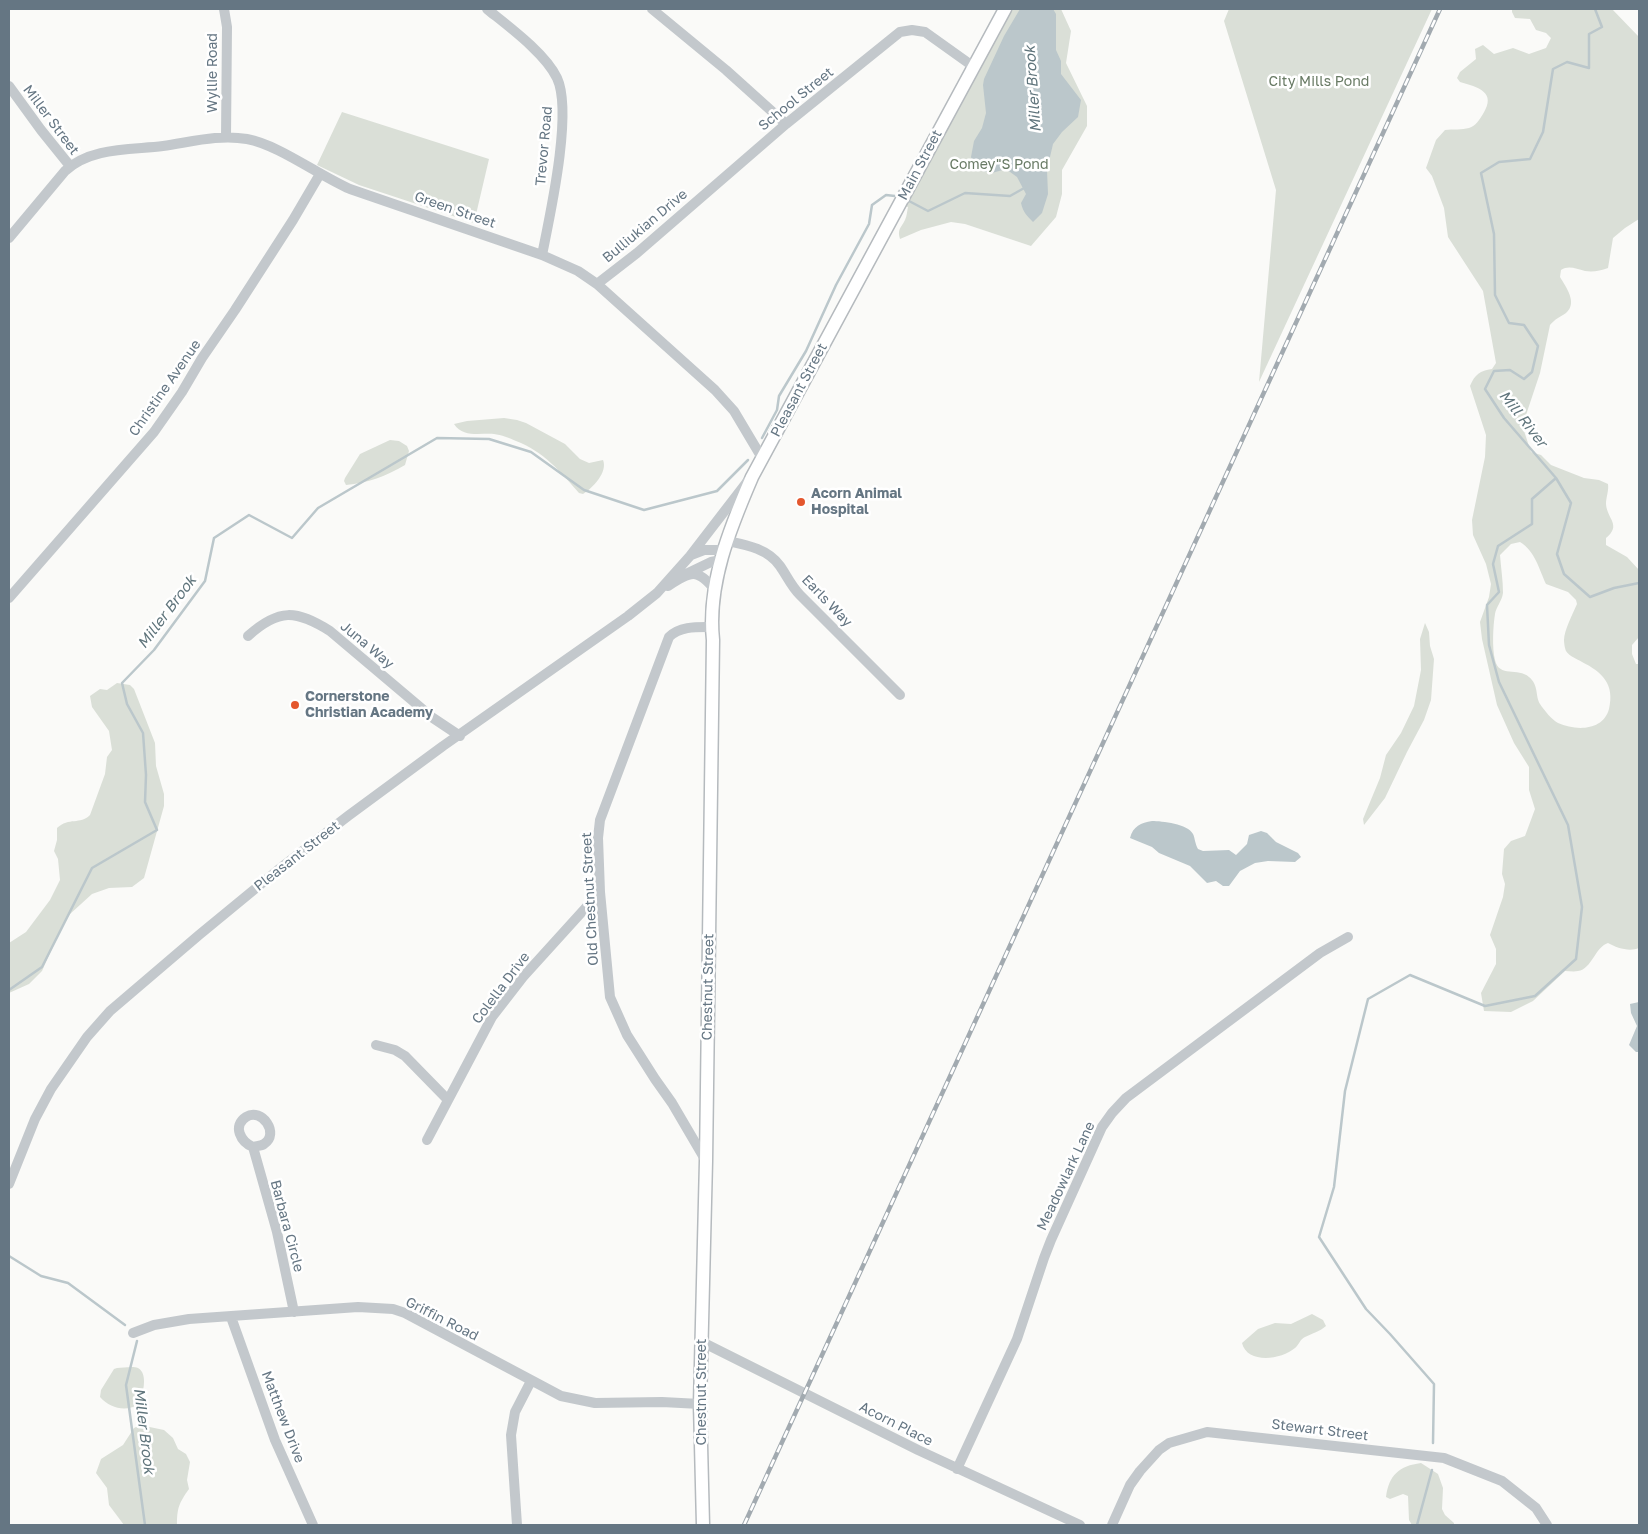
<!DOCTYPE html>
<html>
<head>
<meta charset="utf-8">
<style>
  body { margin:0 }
  #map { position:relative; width:1648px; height:1534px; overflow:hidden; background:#fafaf8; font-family:"Golos Text",sans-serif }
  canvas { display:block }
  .frame { position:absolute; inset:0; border:10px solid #657683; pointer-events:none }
</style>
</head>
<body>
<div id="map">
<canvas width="1648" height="1534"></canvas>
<div class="frame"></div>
</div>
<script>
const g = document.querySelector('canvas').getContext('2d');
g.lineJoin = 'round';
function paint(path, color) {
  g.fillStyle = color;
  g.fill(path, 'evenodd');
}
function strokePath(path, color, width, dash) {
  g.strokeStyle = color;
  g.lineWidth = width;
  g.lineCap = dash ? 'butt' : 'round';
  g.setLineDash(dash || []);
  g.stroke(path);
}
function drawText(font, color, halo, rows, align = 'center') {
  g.font = font + ' "Golos Text",sans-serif';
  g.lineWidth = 5;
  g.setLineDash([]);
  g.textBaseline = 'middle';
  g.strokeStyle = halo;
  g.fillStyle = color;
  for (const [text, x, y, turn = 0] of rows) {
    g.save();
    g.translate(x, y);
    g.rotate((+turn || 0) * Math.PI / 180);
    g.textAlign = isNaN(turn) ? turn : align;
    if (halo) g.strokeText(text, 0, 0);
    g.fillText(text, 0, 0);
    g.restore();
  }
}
paint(new Path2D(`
  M 1012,9 L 1061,9 L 1071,31 L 1066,63 L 1087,106 L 1087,126 L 1062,170 L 1062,194 L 1056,217 L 1031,246 L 965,224 L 951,222 L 921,230 L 900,239 C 897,229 901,228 905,220 C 907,216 907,211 908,207 L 905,206 Z
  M 1229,9 L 1432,9 L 1259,382 L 1276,190 L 1224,21 Z
  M 1512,9 L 1612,9 L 1639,37 L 1639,219 L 1625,228 L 1613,238 L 1608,268 C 1600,271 1593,272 1585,271 C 1576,269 1569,265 1561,270 L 1560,277 C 1566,287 1578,303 1566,313 C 1560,317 1555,319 1550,325 L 1540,373 L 1525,418 L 1524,431 L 1531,452 L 1541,455 L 1551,465 L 1584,478 L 1599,480 L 1608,484 C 1609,491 1606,497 1606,504 C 1607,519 1622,525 1606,538 L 1606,545 L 1627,557 L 1639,570 L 1639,637 L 1632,645 L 1632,654 L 1636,664 L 1639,664 L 1639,948 C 1629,952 1617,948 1608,943 C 1595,947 1592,969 1578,971 C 1574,972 1569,971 1565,971 L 1533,1001 L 1511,1012 L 1484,1011 L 1481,993 L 1496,964 L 1496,949 L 1490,935 L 1503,897 L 1505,884 L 1502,874 L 1504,849 L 1511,841 L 1525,836 L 1535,809 L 1529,790 L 1529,767 L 1514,743 L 1497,705 L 1482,639 L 1480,622 L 1489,597 L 1491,584 L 1486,564 L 1473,535 L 1472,520 L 1485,457 L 1486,435 L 1470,386 C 1475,374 1480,371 1492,369 L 1496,363 L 1483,291 L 1448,237 L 1444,208 L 1432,176 L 1426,168 L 1436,140 L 1445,130 C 1453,129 1462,130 1469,128 C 1476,126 1479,120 1483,114 C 1497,92 1478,87 1460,82 L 1457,78 L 1460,72 L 1476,59 L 1475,49 L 1483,45 L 1494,54 L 1513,48 L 1529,54 L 1546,48 L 1551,38 L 1546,33 L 1536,30 L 1530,19 L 1515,18 L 1512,12 ZM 1520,542 C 1535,551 1539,569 1546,584 L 1568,592 L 1576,600 L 1577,604 C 1573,613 1564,631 1564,640 C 1564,643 1565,649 1566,651 C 1569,656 1577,659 1582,662 C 1602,672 1615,684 1609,709 C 1603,731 1576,731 1558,723 C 1552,720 1544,710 1540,704 C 1535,696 1539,685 1529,677 C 1518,667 1499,678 1495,660 C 1492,648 1493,626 1495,614 C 1496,607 1502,601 1503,593 C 1503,581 1501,568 1500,555 L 1511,544 Z
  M 342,112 L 489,159 L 474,223 L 359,185 L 317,165 Z
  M 504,418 L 517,420 L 526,423 L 565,444 L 580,459 L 589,463 L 603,460 C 608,472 593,488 583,494 L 579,493 C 561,472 543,451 516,441 C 510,438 501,435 494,434 C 480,433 463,438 454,424 L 467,421 Z
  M 390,440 L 399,441 L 407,446 L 409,451 L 405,465 C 386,476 368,483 346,485 L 344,481 L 345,478 L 360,454 Z
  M 1425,623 L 1429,632 L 1430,646 L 1434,659 L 1431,700 L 1424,720 L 1407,752 L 1385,798 L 1364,825 L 1363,819 L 1380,778 L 1386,755 L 1401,733 L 1414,706 L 1421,670 L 1420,639 Z
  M 117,683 L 130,685 L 134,689 L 155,743 L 156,766 L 164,794 L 164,806 L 144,878 L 132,887 L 109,888 L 92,894 L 70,914 L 61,928 L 42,971 L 29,984 L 9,993 L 9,943 L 26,932 L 50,900 L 60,880 L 58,859 L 54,851 L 57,840 L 57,828 C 69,817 80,825 90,815 L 105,774 L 107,757 L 112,750 L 109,731 L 92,707 L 90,696 L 100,689 L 107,690 Z
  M 1312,1314 L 1323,1320 L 1326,1326 C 1319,1332 1313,1333 1305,1337 C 1300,1339 1299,1345 1295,1348 C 1281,1360 1247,1364 1242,1343 L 1258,1329 L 1275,1323 L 1291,1324 Z
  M 117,1368 C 123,1368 133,1366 138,1368 C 149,1374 142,1395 140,1404 C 126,1412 111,1409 100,1397 L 101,1390 L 114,1369 Z
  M 140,1425 L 164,1430 L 173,1438 L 178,1449 L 186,1454 L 190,1462 L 187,1480 L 189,1489 C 179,1503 177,1508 177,1525 L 124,1525 L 109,1505 L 107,1488 L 96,1473 L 101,1459 L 123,1445 L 134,1428 Z
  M 1421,1463 L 1438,1474 L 1443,1488 L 1442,1509 L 1445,1515 L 1454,1523 L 1454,1525 L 1412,1525 L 1409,1520 L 1408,1496 L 1403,1494 L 1390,1499 L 1386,1497 C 1389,1475 1399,1466 1421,1463 Z`), '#dadfd7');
paint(new Path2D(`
  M 1020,9 L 1053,9 L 1056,14 L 1056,50 L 1061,61 L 1061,74 L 1081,100 L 1078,117 L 1062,132 L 1053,144 L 1047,170 L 1048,194 L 1042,213 L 1033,222 C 1027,216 1023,212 1021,203 L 1026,194 L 1017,177 L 1006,169 L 992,173 L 975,169 L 971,157 L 974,141 L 982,128 L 986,113 L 983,85 L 984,79 L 1004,36 Z
  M 1152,821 C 1162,821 1188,824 1193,834 C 1195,838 1195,844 1198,849 L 1203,851 L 1229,850 L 1236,855 L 1247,844 L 1249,835 L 1261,831 L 1267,833 L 1276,842 L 1298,853 L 1301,857 L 1295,862 L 1268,861 L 1255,863 L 1240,871 L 1229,886 L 1223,886 L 1216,881 L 1207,883 L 1190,866 L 1159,853 L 1152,847 L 1130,838 C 1133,826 1141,823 1152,821 Z
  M 1639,1002 L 1639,1052 L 1636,1052 L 1629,1045 L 1637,1026 L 1631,1013 L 1630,1004 Z`), '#bbc7cb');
strokePath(new Path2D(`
  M 1595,9 L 1602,27 L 1589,34 L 1589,68 L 1567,62 L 1553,69 L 1543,132 L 1530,159 L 1499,162 L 1481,173 L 1494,234 L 1495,295 L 1509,323 L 1524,325 L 1538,346 L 1532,372 L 1524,379 L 1510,370 L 1494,371 L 1485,389 L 1504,418 L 1556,478 L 1571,503 L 1557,554 L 1564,574 L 1590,597 L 1614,588 L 1639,583
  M 909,201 L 928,211 L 965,193 L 1010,196 L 1026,187
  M 762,438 L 777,410 L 779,396 L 806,351 L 836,285 L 869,224 L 872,205 L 886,195 L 895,196
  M 9,990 L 42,967 L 92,868 L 157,830 L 145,802 L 146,775 L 143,733 L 127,704 L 122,683 L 154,650 L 205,581 L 214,538 L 249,515 L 292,538 L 318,508 L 437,438 L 489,439 L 531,452 L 584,490 L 644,510 L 717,491 L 748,460
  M 9,1256 L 41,1276 L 68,1283 L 125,1325
  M 137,1341 L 126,1385 L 145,1525
  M 1433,1443 L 1434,1384 L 1390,1334 L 1366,1309 L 1319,1237 L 1334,1187 L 1345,1091 L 1368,999 L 1410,975 L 1485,1006 L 1535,996 L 1576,959 L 1582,907 L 1568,825 L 1499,682 L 1489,645 L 1487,605 L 1499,592 L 1493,564 L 1498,546 L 1532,524 L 1532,499 L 1556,478
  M 1417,1525 L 1432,1470`), '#bbc7cb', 2.5);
const major = new Path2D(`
  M 703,1525 L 700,1404 L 706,1161 L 713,640 C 707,584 730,528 752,477 L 1005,9`);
strokePath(major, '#b5babe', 15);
strokePath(new Path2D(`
  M 224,9 L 227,27 L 226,137
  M 487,9 C 508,26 545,53 557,78 C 573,112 550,215 542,255
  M 652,9 L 726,70 L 786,124
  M 9,86 L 41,130 L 70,166
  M 9,238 L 65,171 C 91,147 130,150 163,146 C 191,142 219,134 247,139 C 279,145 318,175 350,189 L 542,255 L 578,271 L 597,284 L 715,390 L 734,411 L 762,458
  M 597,284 L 637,253 L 786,124 L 900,32 L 912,30 L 925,32 L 974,67
  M 728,541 C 747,545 768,549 780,566 C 787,576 791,586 800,595 L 900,695
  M 691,555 L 704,550 L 724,550
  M 686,574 L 711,562 L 721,560
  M 668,586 C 691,571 697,568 715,590
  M 9,598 L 154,432 L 182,392 L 202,358 L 235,310 L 293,220 L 320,174
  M 248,636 C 279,608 296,610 330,631 L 433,718 L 460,736
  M 376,1045 L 395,1050 L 405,1056 L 448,1100
  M 427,1140 L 492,1017 L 523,977 L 600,892
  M 253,1147 C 256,1146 261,1146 264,1144 C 280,1134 262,1107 246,1117 C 232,1126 241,1142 253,1147 L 277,1232 L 294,1312
  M 706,1161 L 672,1103 L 655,1079 L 627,1035 L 610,997 L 600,892 L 598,838 L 600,820 L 669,637 C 680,626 697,627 712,627
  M 9,1184 L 35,1119 L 51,1089 L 87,1037 L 110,1011 L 199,935 L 278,870 L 348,816 L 443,746 L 628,616 L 657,593 L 690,556 L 747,482
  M 231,1317 L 275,1440 L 313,1525
  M 133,1333 L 154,1325 L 189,1319 L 358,1307 L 393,1309 L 405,1313 L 561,1396 L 595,1403 L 662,1402 L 700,1404
  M 702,1342 L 918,1450 L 1080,1525
  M 957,1469 L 1017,1339 L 1044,1258 L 1051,1240 L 1102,1127 L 1112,1113 L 1126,1098 L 1320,953 L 1348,937
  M 517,1525 L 511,1435 L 515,1412 L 531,1381
  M 1112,1525 L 1130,1485 L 1140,1471 L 1159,1450 L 1169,1443 L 1207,1432 L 1444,1458 L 1502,1481 L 1536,1508 L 1547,1525`), '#c3c8cc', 10);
strokePath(major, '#fff', 12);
const rail = new Path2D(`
  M 744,1525 L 1440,9`);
strokePath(rail, '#a2aab0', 4.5);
strokePath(rail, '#fff', 2.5, [8]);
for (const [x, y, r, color] of [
  [801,502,5,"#e4572e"],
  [295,705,5,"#e4572e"]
]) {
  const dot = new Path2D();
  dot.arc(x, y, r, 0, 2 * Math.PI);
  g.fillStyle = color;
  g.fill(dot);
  strokePath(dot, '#fff', 2);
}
drawText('14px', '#657683', '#fff', [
  ["Wyllie Road",213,73,-90],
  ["School Street",796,99,-39],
  ["Miller Street",51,120,53],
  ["Trevor Road",544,146,-85],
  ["Main Street",920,165,-62],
  ["Green Street",455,210,19],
  ["Bulliukian Drive",645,226,-40],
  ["Christine Avenue",165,388,-55],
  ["Pleasant Street",799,390,-62],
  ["Earls Way",827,601,46],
  ["Juna Way",367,645,40],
  ["Pleasant Street",297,856,-38],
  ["Old Chestnut Street",590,899,-93],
  ["Chestnut Street",708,987,-89],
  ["Colella Drive",501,988,-53],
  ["Meadowlark Lane",1066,1176,-65],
  ["Barbara Circle",287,1226,75],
  ["Griffin Road",442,1319,27],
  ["Chestnut Street",702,1392,-90],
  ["Matthew Drive",283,1417,69],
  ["Acorn Place",896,1424,27],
  ["Stewart Street",1320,1430,7]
]);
drawText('14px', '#687a64', '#fff', [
  ["City Mills Pond",1319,82],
  ["Comey\"S Pond",999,165]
]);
drawText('bold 14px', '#657683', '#fff', [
  ["Acorn Animal",811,494],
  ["Hospital",811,510],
  ["Cornerstone",305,697],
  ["Christian Academy",305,713]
], 'left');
drawText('italic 15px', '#60757c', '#fff', [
  ["Miller Brook",1033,89,-94],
  ["Mill River",1523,419,52],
  ["Miller Brook",167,612,-53],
  ["Miller Brook",144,1431,83]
]);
</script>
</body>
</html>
